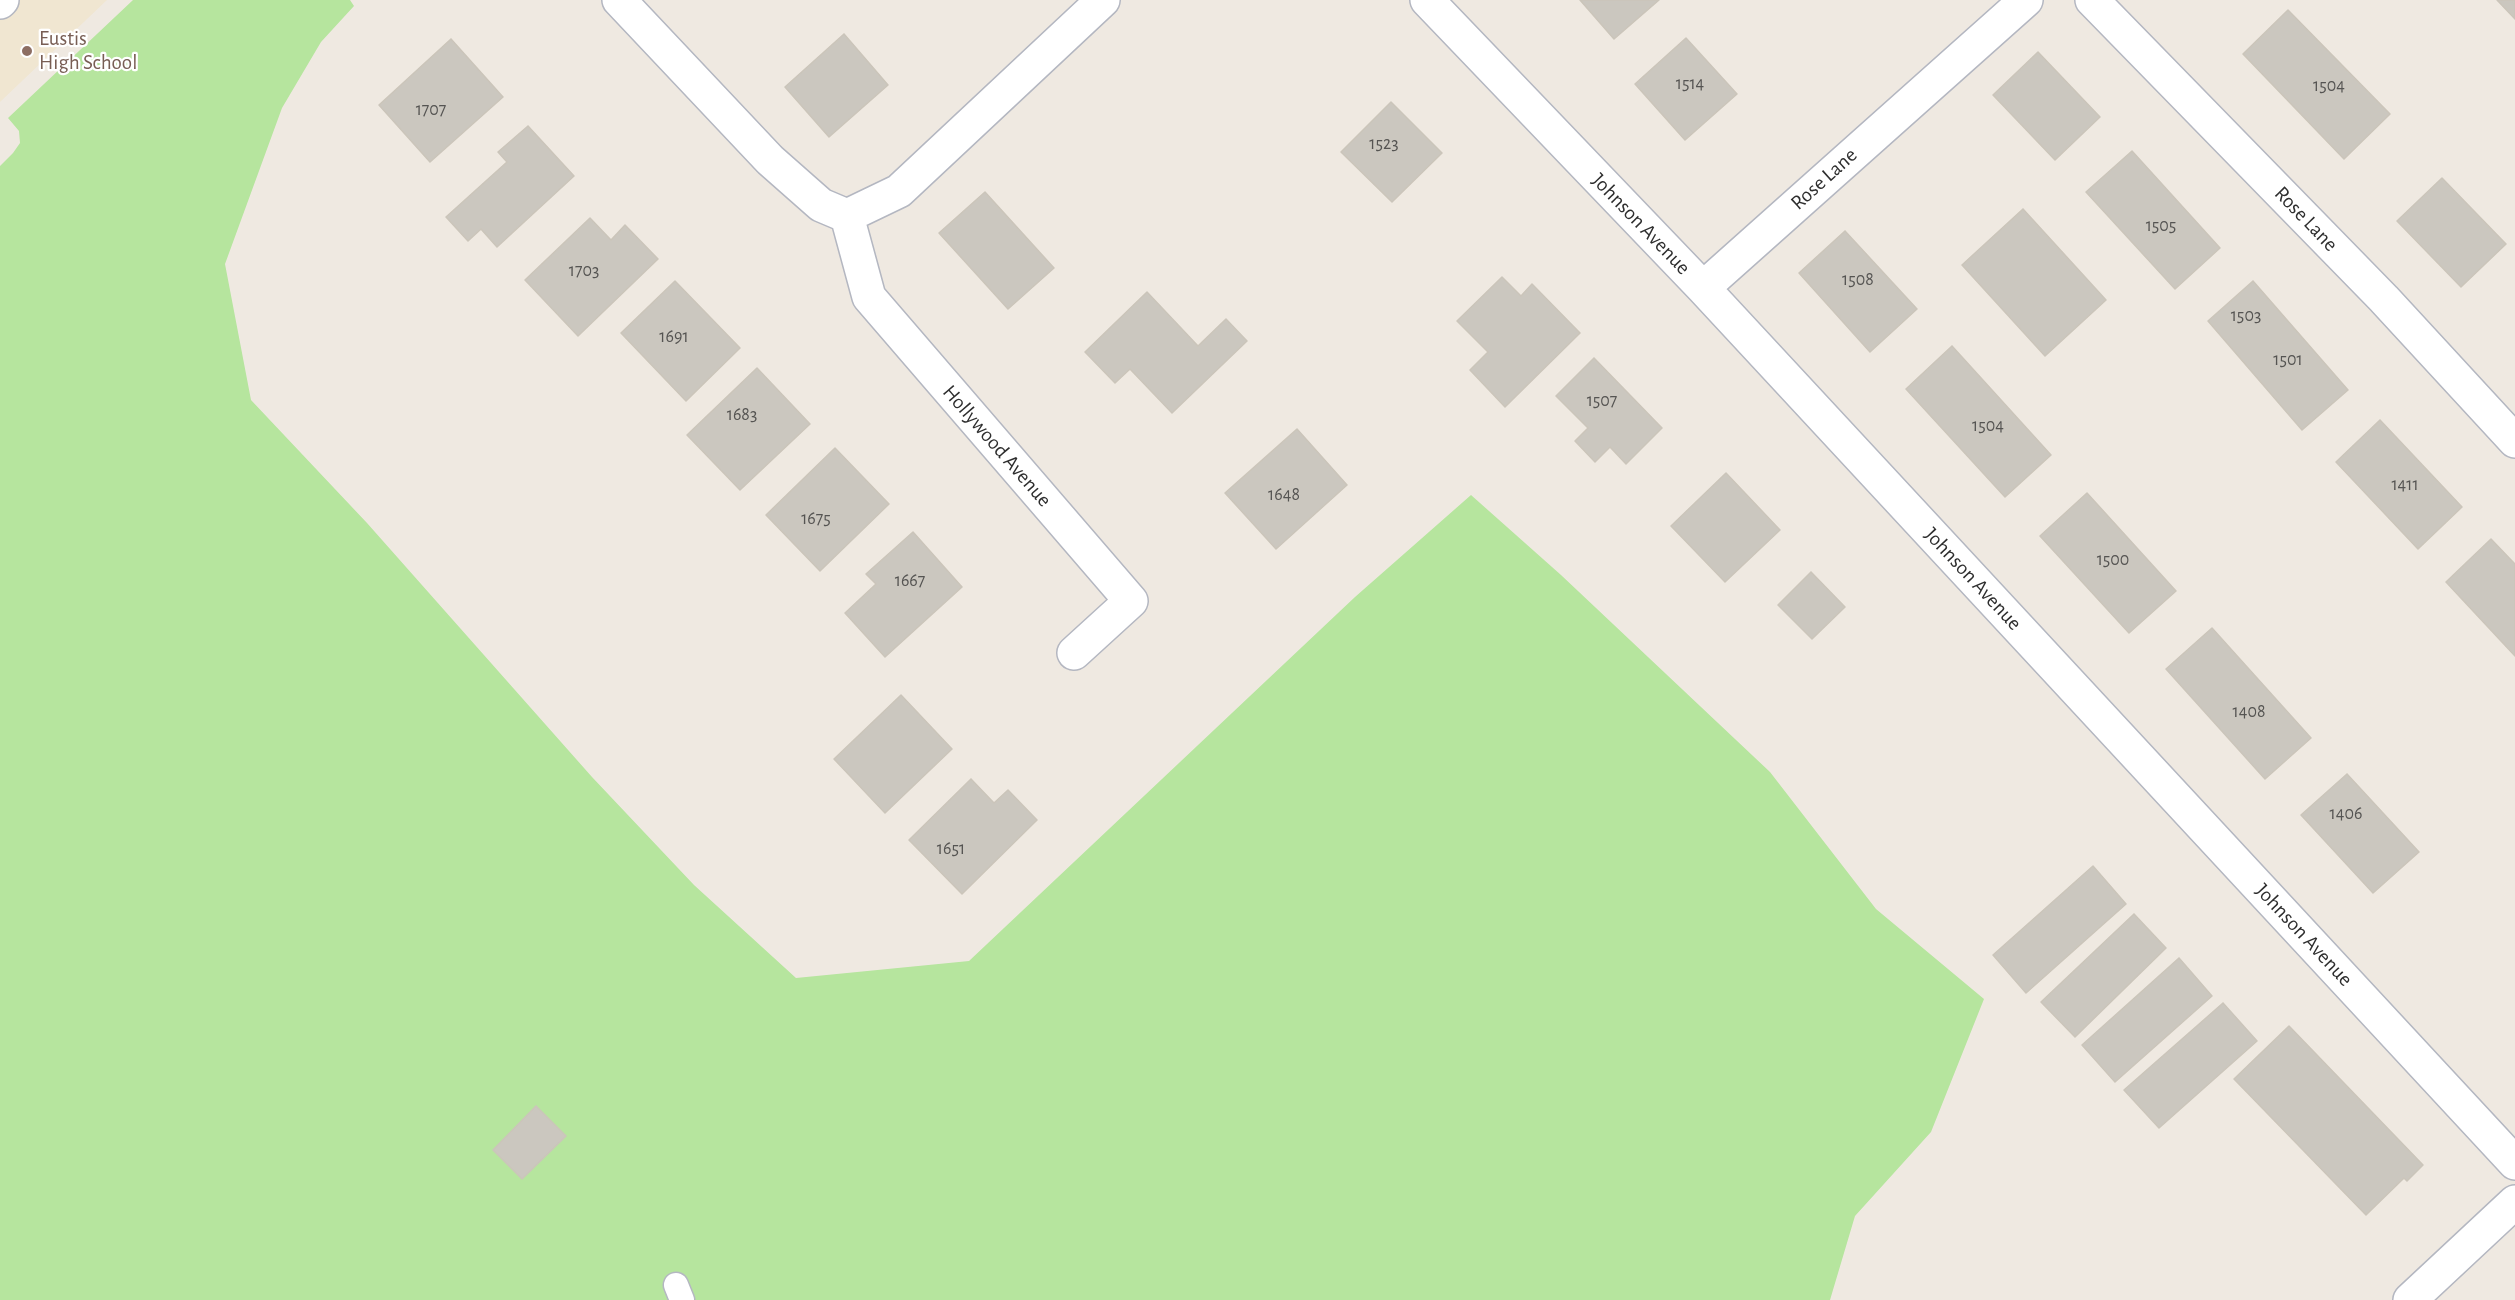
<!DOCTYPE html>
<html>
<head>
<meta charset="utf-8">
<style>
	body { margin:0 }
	canvas { display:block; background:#efe9e1 }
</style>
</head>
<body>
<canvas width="2515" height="1300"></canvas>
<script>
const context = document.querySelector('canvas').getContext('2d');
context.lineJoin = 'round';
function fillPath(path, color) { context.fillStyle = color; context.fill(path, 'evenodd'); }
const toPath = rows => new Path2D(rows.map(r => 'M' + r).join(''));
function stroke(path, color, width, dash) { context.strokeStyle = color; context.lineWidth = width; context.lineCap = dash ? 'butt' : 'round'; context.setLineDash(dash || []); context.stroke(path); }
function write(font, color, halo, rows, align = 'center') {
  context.font = font + ' "Alegreya Sans",sans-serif'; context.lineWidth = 4.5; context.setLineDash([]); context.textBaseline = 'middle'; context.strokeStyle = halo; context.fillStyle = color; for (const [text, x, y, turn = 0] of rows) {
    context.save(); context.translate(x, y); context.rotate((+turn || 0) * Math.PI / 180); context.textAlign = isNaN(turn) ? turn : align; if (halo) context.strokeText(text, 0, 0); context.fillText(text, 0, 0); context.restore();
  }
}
const education = toPath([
	[0,0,107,0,0,102]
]);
const green = toPath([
	[133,0,350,0,354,6,321,42,282,108,225,264,251,400,367,523,592,777,694,885,796,978,969,961,1355,597,1471,495,1561,575,1770,772,1876,909,1984,999,1931,1132,1855,1216,1830,1300,0,1300,0,166,13,153,20,143,19,131,8,118]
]);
const building = toPath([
	[1580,0,1659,0,1614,39,1580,0],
	[2497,0,2515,0,2515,19,2497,0],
	[2288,10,2390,114,2344,159,2243,54,2288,10],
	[844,34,888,85,829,137,785,87,844,34],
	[1686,38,1737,94,1685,140,1635,84,1686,38],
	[451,39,503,97,430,162,379,105,451,39],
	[2038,52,2100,117,2055,160,1993,95,2038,52],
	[1391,102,1442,153,1392,202,1341,152,1391,102],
	[528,126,574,176,497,247,481,229,468,241,446,217,507,162,498,152,528,126],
	[2132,151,2220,248,2175,289,2086,192,2132,151],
	[2442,178,2506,244,2461,287,2397,221,2442,178],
	[985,192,1054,268,1008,309,939,233,985,192],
	[2023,209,2106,300,2045,356,1962,265,2023,209],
	[590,218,611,240,625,225,658,259,578,336,525,280,590,218],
	[1845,231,1917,309,1870,352,1799,273,1845,231],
	[1502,277,1521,296,1532,284,1580,333,1505,407,1470,370,1488,352,1457,321,1502,277],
	[675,281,740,348,686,401,621,333,675,281],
	[2253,281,2348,390,2302,430,2208,321,2253,281],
	[1147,292,1198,346,1226,319,1247,341,1172,413,1130,369,1115,383,1085,352,1147,292],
	[1952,346,2051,455,2005,497,1906,389,1952,346],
	[1594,358,1662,428,1626,464,1610,447,1595,462,1575,441,1588,428,1556,396,1594,358],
	[757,368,810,424,740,490,687,435,757,368],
	[2380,420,2462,507,2418,549,2336,462,2380,420],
	[1297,429,1347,485,1276,549,1225,493,1297,429],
	[835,448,889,504,820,571,766,515,835,448],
	[1726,473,1780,530,1725,582,1671,526,1726,473],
	[2087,493,2176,591,2129,633,2040,536,2087,493],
	[913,532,962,587,885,657,845,613,876,584,866,574,913,532],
	[2491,539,2515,564,2515,656,2446,582,2491,539],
	[1811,572,1845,607,1812,639,1778,605,1811,572],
	[2212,628,2311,738,2265,779,2166,669,2212,628],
	[901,695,952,749,885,813,834,759,901,695],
	[2347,774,2419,852,2373,893,2301,815,2347,774],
	[971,779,994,803,1008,790,1037,820,962,894,909,840,971,779],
	[2093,866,2126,904,2026,993,1993,955,2093,866],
	[2134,914,2166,948,2075,1037,2041,1002,2134,914],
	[2179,958,2212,996,2115,1082,2082,1045,2179,958],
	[2223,1003,2257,1041,2159,1128,2124,1090,2223,1003],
	[2289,1026,2423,1165,2407,1181,2404,1178,2366,1215,2234,1079,2289,1026],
	[536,1106,566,1136,522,1179,493,1150,536,1106]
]);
const service = toPath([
	[676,1285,682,1300]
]);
const minor = toPath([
	[619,0,770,160,821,205,847,216,869,297,1131,601,1074,653],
	[1427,0,1703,288,2515,1163],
	[2092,0,2384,299,2515,441],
	[0,2,2,0],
	[847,216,899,191,1103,0],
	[1703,288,2026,0]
]);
const tertiary = toPath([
	[2410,1300,2515,1202]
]);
const markers = [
	[27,51,6,"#8d6e63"]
];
const numberNames = [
	["1514",1690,84],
	["1504",2329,86],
	["1707",431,110],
	["1523",1384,144],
	["1505",2161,226],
	["1703",584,271],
	["1508",1858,280],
	["1503",2246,316],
	["1691",674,337],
	["1501",2288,360],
	["1507",1602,401],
	["1683",742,415],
	["1504",1988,426],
	["1411",2405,485],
	["1648",1284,495],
	["1675",816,519],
	["1500",2113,560],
	["1667",910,581],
	["1408",2249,712],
	["1406",2346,814],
	["1651",951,849]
];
const educationNames = [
	["Eustis",39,39],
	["High School",39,63]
];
const streetNames = [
	["Rose Lane",1824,179,-42],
	["Rose Lane",2306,219,46],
	["Johnson Avenue",1641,224,46],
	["Hollywood Avenue",997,446,49],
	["Johnson Avenue",1973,579,47],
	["Johnson Avenue",2304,935,47]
];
fillPath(education, '#f0e6d1');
fillPath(green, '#b6e59e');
fillPath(building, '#cbc7bf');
stroke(building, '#cbc5ba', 1.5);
stroke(service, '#b4b7c1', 27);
stroke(minor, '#b4b7c1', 36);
stroke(tertiary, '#b4b7c1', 36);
stroke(service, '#fff', 24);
stroke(minor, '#fff', 33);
stroke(tertiary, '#fff', 33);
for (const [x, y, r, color] of markers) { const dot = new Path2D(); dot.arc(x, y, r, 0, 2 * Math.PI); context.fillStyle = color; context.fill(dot); stroke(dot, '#fff', 2); }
write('18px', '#555452', null, numberNames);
write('21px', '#785e54', '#fff', educationNames, 'left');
write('21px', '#2e2e2e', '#fff', streetNames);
</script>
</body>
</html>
